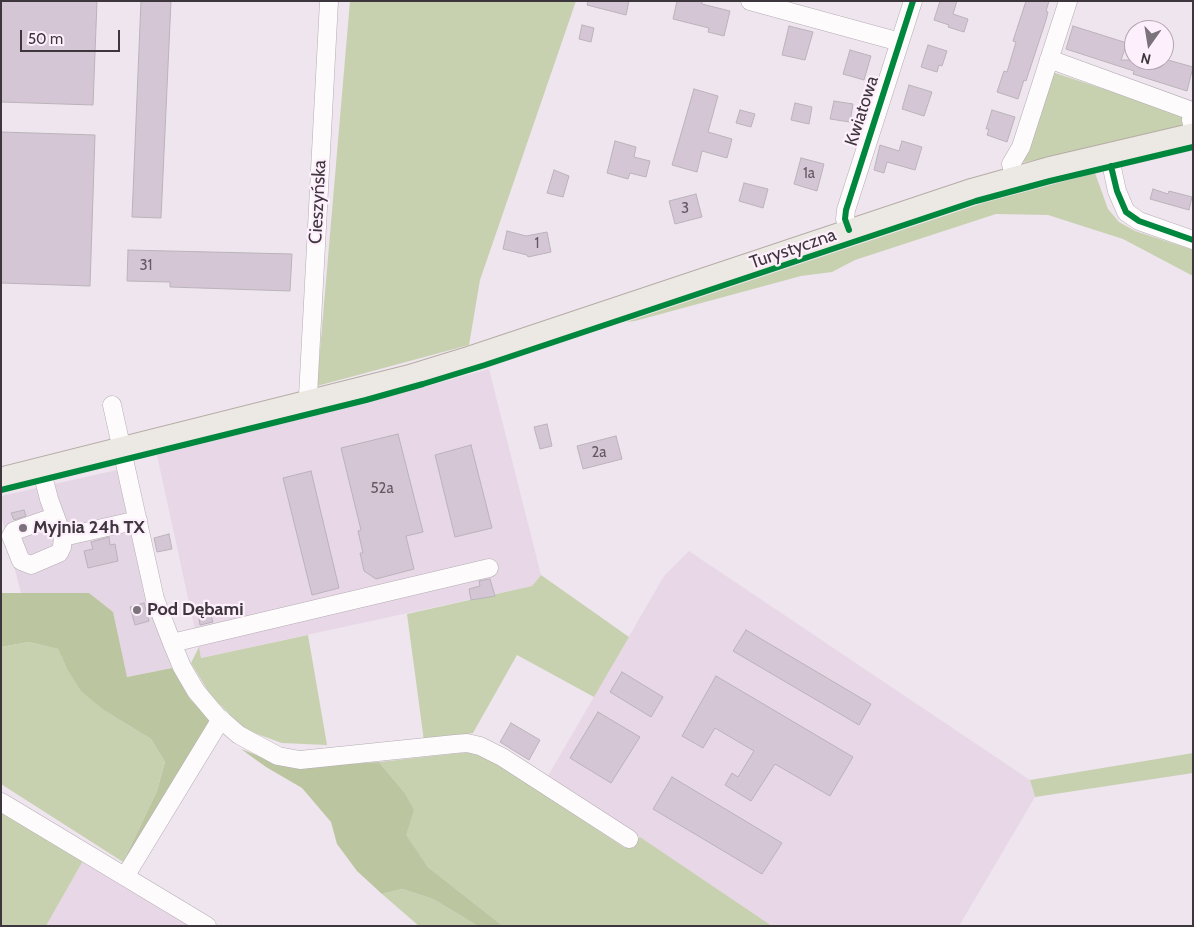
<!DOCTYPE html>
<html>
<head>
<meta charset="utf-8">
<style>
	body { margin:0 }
	#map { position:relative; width:1194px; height:927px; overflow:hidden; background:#efe5ee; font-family:Cabin,sans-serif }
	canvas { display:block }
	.frame { position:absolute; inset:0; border:2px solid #3d363d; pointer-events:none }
	.north { position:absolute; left:1124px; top:20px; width:50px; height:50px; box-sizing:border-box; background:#feeffc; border:1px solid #b1a5b0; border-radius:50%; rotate:193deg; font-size:14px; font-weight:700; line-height:20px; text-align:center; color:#3d363d }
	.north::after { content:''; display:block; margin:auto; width:18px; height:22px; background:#7b737b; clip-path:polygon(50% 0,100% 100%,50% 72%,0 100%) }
	.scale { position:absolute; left:20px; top:30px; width:100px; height:22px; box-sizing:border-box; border:2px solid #3d363d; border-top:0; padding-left:6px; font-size:15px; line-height:18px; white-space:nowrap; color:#3d363d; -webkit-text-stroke:4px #feeffc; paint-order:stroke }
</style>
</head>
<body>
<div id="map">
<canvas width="1194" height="927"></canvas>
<div class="frame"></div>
<div class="north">N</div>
<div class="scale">50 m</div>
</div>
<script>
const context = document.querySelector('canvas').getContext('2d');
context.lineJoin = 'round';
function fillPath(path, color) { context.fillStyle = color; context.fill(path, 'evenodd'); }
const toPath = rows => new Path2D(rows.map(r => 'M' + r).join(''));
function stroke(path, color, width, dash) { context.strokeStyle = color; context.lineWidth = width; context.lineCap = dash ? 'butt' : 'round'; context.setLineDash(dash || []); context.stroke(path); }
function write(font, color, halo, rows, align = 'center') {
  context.font = font + ' Cabin,sans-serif'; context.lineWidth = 4.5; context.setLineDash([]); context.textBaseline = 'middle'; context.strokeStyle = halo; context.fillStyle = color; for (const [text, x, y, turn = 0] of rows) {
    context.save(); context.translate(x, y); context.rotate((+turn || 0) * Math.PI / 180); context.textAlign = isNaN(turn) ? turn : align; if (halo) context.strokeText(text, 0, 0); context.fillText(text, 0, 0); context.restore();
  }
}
const commercial = toPath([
	[117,470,144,592,172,668,127,677,89,593,21,593,1,515,1,496]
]);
const built = toPath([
	[489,369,541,575,532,586,201,658,157,455,370,402],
	[689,551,1030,780,1035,797,959,926,772,926,548,776,664,576],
	[84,859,196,926,46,926]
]);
const green = toPath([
	[350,1,576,1,480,280,469,345,317,386],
	[1052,72,1183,115,1186,130,1020,163],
	[1095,173,1108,209,1119,222,1135,231,1193,250,1193,276,1123,239,1048,215,996,214,855,260,832,272,801,276,635,321,626,322,983,203],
	[541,575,629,637,594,697,517,655,473,733,424,741,407,614,532,586],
	[308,635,327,745,282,743,246,730,211,696,191,663,199,647,201,658],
	[29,642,58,649,66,667,105,711,151,739,165,762,157,791,123,862,1,784,1,647],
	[469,752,488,758,625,848,640,837,772,926,503,926,428,867,405,835,404,792,379,762],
	[1193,753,1193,773,1035,797,1030,780],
	[1,809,84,859,46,926,1,926],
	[402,889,433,899,478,926,419,926,382,894]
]);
const forest = toPath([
	[1,593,89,593,113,612,127,677,172,668,190,699,213,722,132,855,123,862,157,791,165,762,151,739,105,711,81,691,66,667,58,649,29,642,1,647],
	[241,749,279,764,304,767,379,762,404,792,414,810,406,835,428,867,503,926,478,926,433,899,402,889,382,894,357,871,337,844,331,822,302,788,266,767]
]);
const building = toPath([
	[1,1,97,1,93,105,1,102,1,1],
	[141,1,171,1,161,218,132,217,141,1],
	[588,1,629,1,626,15,587,5,588,1],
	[677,1,702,1,702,4,730,11,724,36,708,32,709,28,673,19,677,1],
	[940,1,957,1,953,14,968,19,964,32,948,27,949,25,934,20,940,1],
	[1026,1,1049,1,1046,11,1048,12,1046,20,1026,81,1024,80,1018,99,997,92,1004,71,1007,72,1016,42,1013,41,1026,1],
	[582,25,594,28,591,42,579,39,582,25],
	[789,26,813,32,805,60,782,55,789,26],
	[1073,26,1127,43,1121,60,1168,60,1193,67,1187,91,1133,74,1134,71,1066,49,1073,26],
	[928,45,947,51,942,66,939,65,937,72,921,67,928,45],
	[850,50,871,56,864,80,843,74,850,50],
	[909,85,932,92,924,116,902,109,909,85],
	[694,89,718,96,708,132,732,139,727,158,702,151,697,172,672,165,694,89],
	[834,101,853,104,850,122,830,119,834,101],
	[795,103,812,107,809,124,791,120,795,103],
	[740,110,755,114,751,127,736,123,740,110],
	[992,110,1015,117,1007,142,987,135,989,129,986,129,992,110],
	[1,132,95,135,90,286,1,283,1,132],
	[615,141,636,147,634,157,650,161,646,177,630,173,628,179,607,173,615,141],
	[902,141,922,147,915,170,887,162,884,173,874,170,880,145,899,151,902,141],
	[801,158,824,164,817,191,794,184,801,158],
	[554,170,569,176,563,197,547,193,554,170],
	[744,183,768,189,763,208,739,201,744,183],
	[1153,189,1168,194,1169,191,1192,197,1189,210,1150,199,1153,189],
	[696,194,702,217,675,224,669,201,696,194],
	[507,231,526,236,547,232,551,252,528,257,527,255,503,249,507,231],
	[128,250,292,254,290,291,170,287,170,282,127,281,128,250],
	[547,424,552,446,540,449,534,427,547,424],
	[398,434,423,532,406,536,414,569,376,579,364,571,360,553,363,553,358,531,361,530,341,448,398,434],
	[616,436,622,459,583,469,577,446,616,436],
	[471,445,492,528,455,537,435,455,471,445],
	[311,471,339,588,312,595,283,478,311,471],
	[24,510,26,516,14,520,11,513,24,510],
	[169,534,172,549,157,552,154,538,169,534],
	[109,537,110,545,115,544,118,561,88,568,84,551,93,549,91,542,109,537],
	[490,579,495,596,471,600,469,589,480,586,479,581,490,579],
	[144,603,149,621,135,625,130,607,144,603],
	[211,616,213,622,200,625,199,619,211,616],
	[746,630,871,704,859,725,733,651,746,630],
	[622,672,663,697,651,717,610,692,622,672],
	[716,676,853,757,830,796,775,764,751,801,725,785,732,773,738,777,754,751,715,728,703,748,682,736,716,676],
	[598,712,640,737,611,783,570,758,598,712],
	[511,723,540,740,529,760,500,742,511,723],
	[672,777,782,843,762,874,653,809,672,777]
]);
const minor = toPath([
	[750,1,900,42],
	[1049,59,1192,111,1191,120,1193,129],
	[1109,154,1117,191,1126,212,1139,221,1193,240],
	[1014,177,1011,164,1021,147,1068,1],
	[849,230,845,219,846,210,913,1],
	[309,402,308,396,329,1],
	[112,405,155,599,172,643,182,667,196,691,217,716,239,735,278,756,300,760,455,744,467,743,480,746,502,757,629,839],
	[41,468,49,499,63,537,138,520],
	[54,517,14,531,11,536,21,561,31,565,59,553,62,547,63,537],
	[172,643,489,568],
	[1,802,207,926],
	[126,875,221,719]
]);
const major = toPath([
	[1,478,408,376,470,357,973,189,1048,168,1193,134]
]);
const cycleway = toPath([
	[1111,166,1117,191,1126,212,1139,221,1193,240],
	[849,230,845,219,846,210,913,1],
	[1,490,366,400,423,384,485,365,976,201,1050,181,1193,147]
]);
const markers = [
	[23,528,5,"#7b737b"],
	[137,610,5,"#7b737b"]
];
const numberNames = [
	["1a",809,174],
	["3",685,209],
	["1",537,244],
	["31",146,266],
	["2a",599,453],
	["52a",382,489]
];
const streetNames = [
	["Kwiatowa",862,111,-72],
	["Cieszyńska",318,202,-87],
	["Turystyczna",793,249,-19]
];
const poiNames = [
	["Myjnia 24h TX",33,528],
	["Pod Dębami",147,610]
];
fillPath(commercial, '#e4d6e4');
fillPath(built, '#e8d8e7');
fillPath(green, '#c7d1b0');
fillPath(forest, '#bbc6a1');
fillPath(building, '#d5c6d5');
stroke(building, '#bab3ba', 1);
stroke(minor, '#b4acb3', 19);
stroke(major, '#b5aca5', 23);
stroke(minor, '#fdfbfc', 18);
stroke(major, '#ece8e3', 21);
stroke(cycleway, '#00873e', 6);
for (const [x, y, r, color] of markers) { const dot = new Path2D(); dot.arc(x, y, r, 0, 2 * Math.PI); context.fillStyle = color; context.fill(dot); stroke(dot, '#feeffc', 2); }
write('15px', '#635a63', null, numberNames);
write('18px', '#3d363d', '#feeffc', streetNames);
write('bold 18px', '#3d363d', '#feeffc', poiNames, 'left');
</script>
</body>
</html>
